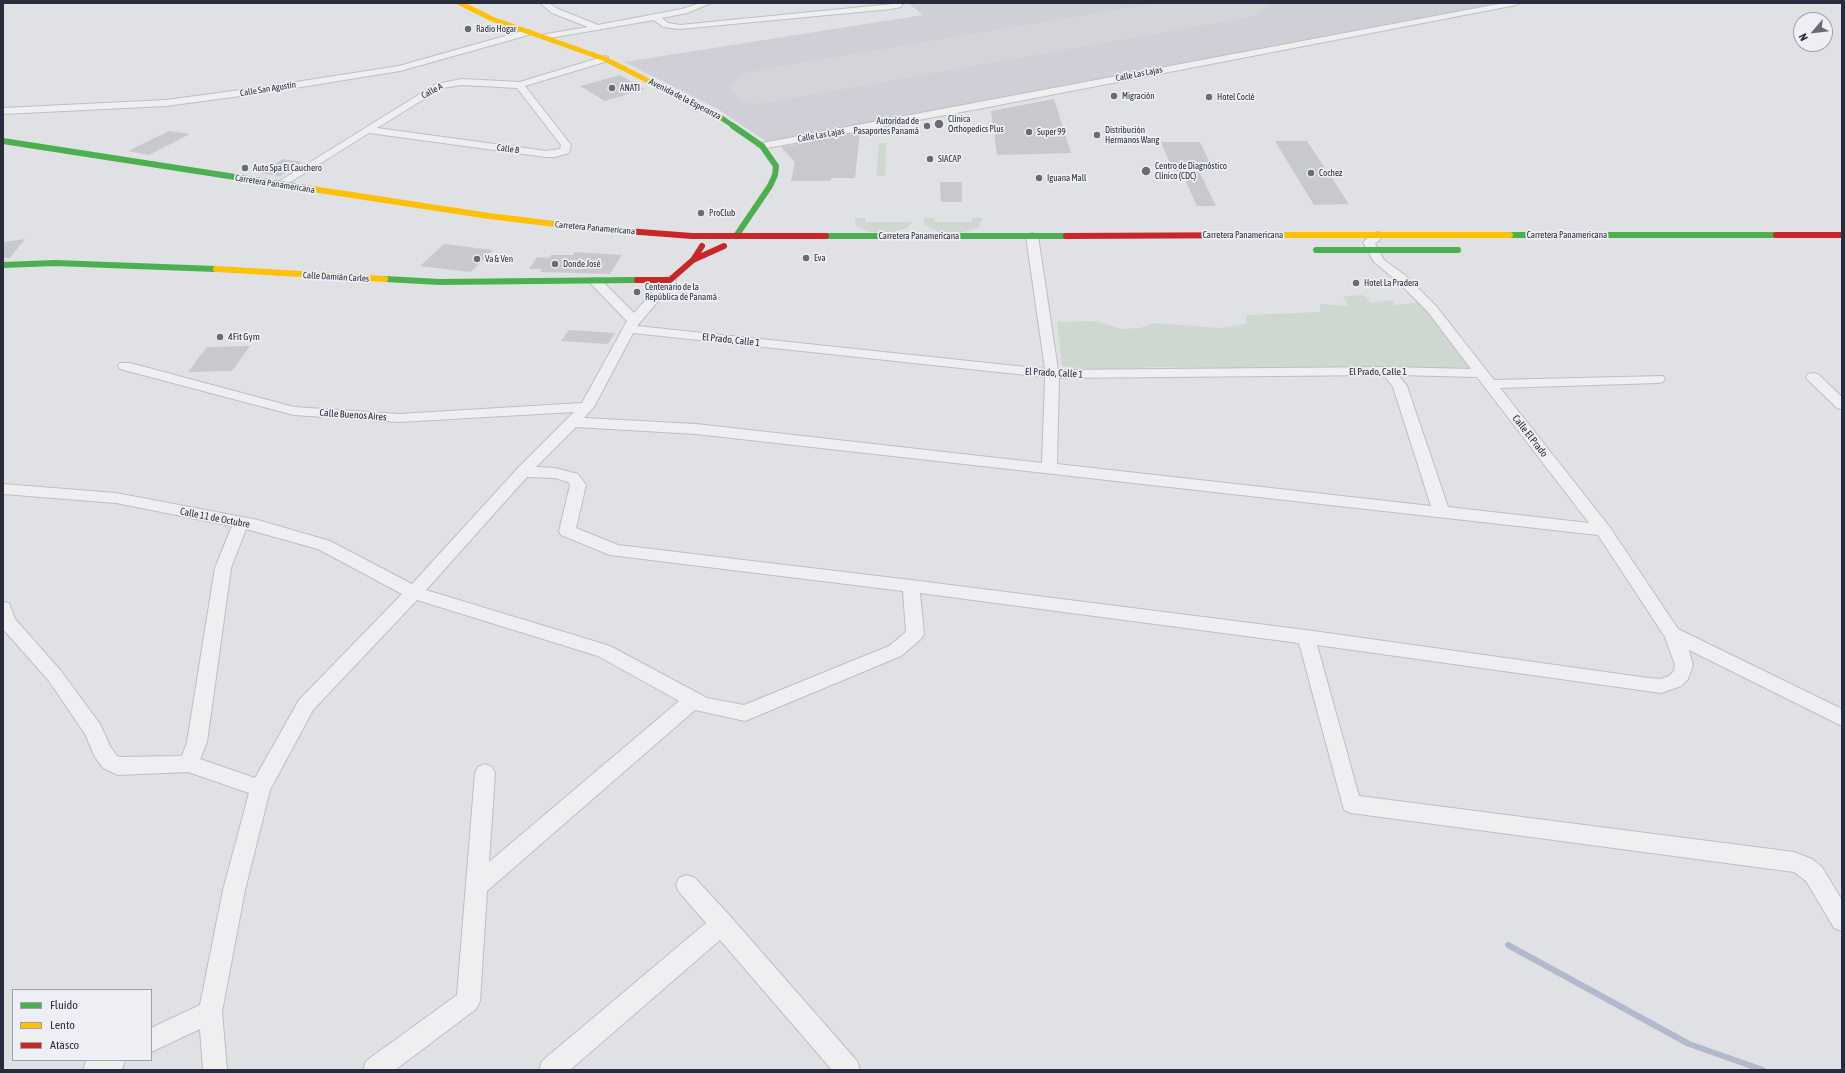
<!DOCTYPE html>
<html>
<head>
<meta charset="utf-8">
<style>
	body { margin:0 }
	#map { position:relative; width:1845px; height:1073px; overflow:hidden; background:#e0e1e4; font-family:"Asap Condensed",sans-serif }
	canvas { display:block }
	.frame { position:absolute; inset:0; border:4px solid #292c3b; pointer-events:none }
	.legend { position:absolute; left:12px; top:989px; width:140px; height:72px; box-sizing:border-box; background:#eeeff4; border:1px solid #9fa1aa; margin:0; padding:5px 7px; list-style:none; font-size:12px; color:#292c3b }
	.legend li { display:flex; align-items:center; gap:8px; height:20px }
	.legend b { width:20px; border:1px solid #9fa1aa }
	.north { position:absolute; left:1793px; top:12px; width:40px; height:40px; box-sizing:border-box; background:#eeeff4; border:1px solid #9fa1aa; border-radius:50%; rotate:242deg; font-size:11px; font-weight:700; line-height:16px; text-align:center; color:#292c3b }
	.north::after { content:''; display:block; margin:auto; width:14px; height:18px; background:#696b76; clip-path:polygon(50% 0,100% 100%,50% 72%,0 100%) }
</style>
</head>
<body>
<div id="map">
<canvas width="1845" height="1073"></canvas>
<div class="frame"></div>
<ul class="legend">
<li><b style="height:5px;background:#4caf50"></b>Fluido</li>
<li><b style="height:5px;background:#ffc107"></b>Lento</li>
<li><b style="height:5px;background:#c62828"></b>Atasco</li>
</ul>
<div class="north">N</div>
</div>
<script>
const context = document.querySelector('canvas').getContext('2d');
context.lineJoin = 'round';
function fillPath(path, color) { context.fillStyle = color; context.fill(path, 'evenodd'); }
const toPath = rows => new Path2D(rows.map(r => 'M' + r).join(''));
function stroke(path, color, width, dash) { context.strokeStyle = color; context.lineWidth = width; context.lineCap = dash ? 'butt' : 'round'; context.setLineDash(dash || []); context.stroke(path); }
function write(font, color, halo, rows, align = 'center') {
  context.font = font + ' "Asap Condensed",sans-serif'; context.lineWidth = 3.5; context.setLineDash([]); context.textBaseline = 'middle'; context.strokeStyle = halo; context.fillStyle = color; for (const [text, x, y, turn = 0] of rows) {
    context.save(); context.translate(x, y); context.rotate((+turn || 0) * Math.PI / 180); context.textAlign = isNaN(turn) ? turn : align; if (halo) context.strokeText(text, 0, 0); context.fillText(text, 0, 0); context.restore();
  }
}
const built = toPath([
	[908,3,1499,3,767,142,718,109,624,62,923,15]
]);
const green = toPath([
	[879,143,886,143,885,176,876,176],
	[855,218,865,218,865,222,912,222,908,228,892,232,868,232,855,225],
	[924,218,934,218,935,222,972,222,972,218,983,218,978,228,963,232,939,232,924,225],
	[1363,295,1371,303,1393,300,1395,305,1424,302,1477,368,1232,369,1155,367,1098,370,1062,366,1057,322,1097,321,1121,329,1140,328,1154,323,1219,328,1246,324,1246,315,1320,312,1320,304,1348,306,1343,296]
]);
const stream = toPath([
	[1508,945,1689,1044,1763,1070]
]);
const runway = toPath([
	[1156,3,1269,3,1261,13,1244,18,759,104,739,99,730,87,739,75,759,70,1156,3]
]);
const building = toPath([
	[620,75,645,89,605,101,580,86],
	[1054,99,1071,153,997,155,991,111],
	[169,131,190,134,149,155,128,151],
	[860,132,855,178,831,178,831,181,791,181,795,162,781,147],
	[1275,141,1307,141,1349,204,1314,205],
	[1161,142,1200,142,1214,171,1199,171,1216,206,1197,206,1181,171,1173,171],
	[283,159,302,162,280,176,260,173],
	[940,182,962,182,962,202,941,202],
	[25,239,10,258,3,258,3,242],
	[444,244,493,250,471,272,420,266],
	[575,252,622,255,610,274,540,272,542,269,529,269,537,257,549,258,551,255,573,255],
	[569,330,615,333,608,344,561,341],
	[250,346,232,371,188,372,207,347]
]);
const street = toPath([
	[540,3,549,3,558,9,598,25,682,9,700,3,711,3,687,13,662,18,668,23,680,25,903,3,901,7,891,9,680,29,663,27,654,20,544,39,540,37,541,35,588,27,552,13,540,3],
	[1504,3,1520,3,1516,5,983,108,762,149,757,146,762,143,1504,3],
	[526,30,529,30,533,32,532,34,400,71,270,92,166,106,3,114,3,108,166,100,270,86,399,66,526,30],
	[605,56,608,57,608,61,525,86,571,145,569,153,555,157,546,157,369,133,284,186,280,187,275,184,436,84,462,79,520,82,605,56],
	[462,85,517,88,561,145,560,149,546,151,377,128,442,88,462,85],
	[1378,232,1384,235,1375,244,1384,260,1405,275,1436,306,1494,380,1663,376,1665,379,1663,382,1658,383,1500,388,1609,526,1678,629,1842,709,1842,726,1689,650,1693,665,1688,679,1681,686,1661,693,1317,645,1359,796,1794,852,1812,859,1822,867,1842,900,1842,931,1834,928,1806,881,1794,872,1351,813,1344,810,1299,643,920,593,924,634,921,639,901,656,745,721,695,710,487,891,480,1001,476,1009,395,1070,363,1070,366,1061,457,995,475,773,478,767,485,764,492,767,495,773,489,862,679,701,598,656,417,600,313,710,270,790,245,890,222,1012,227,1070,203,1070,200,1029,151,1052,151,1028,200,1005,223,890,249,793,188,772,118,775,103,768,95,757,85,734,49,681,3,629,3,602,9,603,15,619,61,671,100,724,110,746,117,756,120,757,182,756,187,742,215,568,232,526,116,503,3,494,3,484,116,493,258,520,330,541,412,584,518,468,574,412,399,422,294,415,120,369,118,366,120,363,130,363,294,407,399,414,582,403,627,321,591,284,589,281,591,278,599,278,634,313,666,277,670,276,676,280,637,326,1045,369,1026,236,1032,233,1038,236,1058,370,1388,367,1471,369,1428,312,1397,281,1374,262,1363,242,1374,233,1378,232],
	[633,333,1045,377,1042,463,696,424,584,418,594,407,633,333],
	[1384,375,1393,387,1431,506,1057,464,1059,378,1384,375],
	[1398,375,1477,377,1589,523,1448,507,1407,386,1398,375],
	[576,427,696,434,1598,535,1665,637,1675,665,1674,671,1669,676,1661,679,1648,678,1306,630,911,580,618,545,576,528,586,485,578,474,555,468,536,467,576,427],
	[527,477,555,478,568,482,570,485,559,531,561,535,610,555,903,591,906,632,889,646,744,705,707,698,610,646,426,590,527,477],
	[246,529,318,549,402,594,299,700,255,778,200,759,207,742,231,568,246,529],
	[1813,373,1818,374,1842,397,1842,409,1837,408,1808,380,1806,377,1808,374,1813,373],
	[687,875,695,878,730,916,857,1061,860,1070,832,1070,720,940,570,1070,539,1070,542,1061,706,923,679,892,676,885,679,878,687,875],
	[89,1060,125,1060,122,1069,119,1070,83,1070,86,1061,89,1060]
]);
const fastFar1 = toPath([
	[720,117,735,127]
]);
const fast = toPath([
	[733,126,762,146,776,166,775,175,770,186,736,236],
	[3,141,306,188],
	[1510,235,1776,235],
	[826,236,1066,236],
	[1316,250,1458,250],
	[3,265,55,263,216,269],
	[385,279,440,282,637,280]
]);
const slowFar1 = toPath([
	[460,3,492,19,605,59,720,117]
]);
const slow = toPath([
	[306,188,489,216,588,228],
	[1275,235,1510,235],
	[216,269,385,279]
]);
const jam = toPath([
	[588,228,692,236,826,236],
	[1776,235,1842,235],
	[1066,236,1275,235],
	[693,260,724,246],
	[637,280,670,280,693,260,702,246]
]);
const markers = [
	[468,29,4,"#696b76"],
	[612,88,4,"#696b76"],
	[1114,96,4,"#696b76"],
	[1209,97,4,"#696b76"],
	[939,124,5,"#696b76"],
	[927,126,4,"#696b76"],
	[1029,132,4,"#696b76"],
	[1097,135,4,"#696b76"],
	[930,159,4,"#696b76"],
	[245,168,4,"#696b76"],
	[1146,171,5,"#696b76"],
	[1311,173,4,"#696b76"],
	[1039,178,4,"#696b76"],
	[701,213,4,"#696b76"],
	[806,258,4,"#696b76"],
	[477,259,4,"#696b76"],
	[555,264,4,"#696b76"],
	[1356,283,4,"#696b76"],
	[637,292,4,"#696b76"],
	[220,337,4,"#696b76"]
];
const farPoinames = [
	["Radio Hogar",476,29],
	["ANATI",620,88],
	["Migración",1122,96],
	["Hotel Coclé",1217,97],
	["Clínica",948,119],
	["Orthopedics Plus",948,129],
	["Autoridad de",919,121,"right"],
	["Pasaportes Panamá",919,131,"right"],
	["Distribución",1105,130],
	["Hermanos Wang",1105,140],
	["Super 99",1037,132],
	["SIACAP",938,159],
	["Centro de Diagnóstico",1155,166],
	["Clínico (CDC)",1155,176],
	["Auto Spa El Cauchero",253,168],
	["Cochez",1319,173],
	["Iguana Mall",1047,178],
	["ProClub",709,213],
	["Eva",814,258],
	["Va & Ven",485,259],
	["Donde José",563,264],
	["Hotel La Pradera",1364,283],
	["Centenario de la",645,287],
	["República de Panamá",645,297]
];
const farStreetnames = [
	["Calle Las Lajas",1139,74,-11],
	["Calle San Agustín",268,89,-9],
	["Calle A",432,91,-28],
	["Avenida de la Esperanza",685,99,27],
	["Calle Las Lajas",821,135,-10],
	["Calle B",508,149,8],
	["Carretera Panamericana",275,184,9],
	["Carretera Panamericana",595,228,5],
	["Carretera Panamericana",1243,235],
	["Carretera Panamericana",1567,235],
	["Carretera Panamericana",919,236],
	["Calle Damián Carles",336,277,3]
];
const poiNames = [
	["4Fit Gym",228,337]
];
const streetNames = [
	["El Prado, Calle 1",731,340,6],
	["El Prado, Calle 1",1378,372],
	["El Prado, Calle 1",1054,373,3],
	["Calle Buenos Aires",353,415,4],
	["Calle El Prado",1530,436,52],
	["Calle 11 de Octubre",215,518,11]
];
fillPath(built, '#cfd0d7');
fillPath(green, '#cfd7d1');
stroke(stream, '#b1b9cc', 6);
fillPath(runway, '#d4d5d8');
fillPath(building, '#c8c9cc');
stroke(street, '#bebfc2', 2);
fillPath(street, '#efeff2');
stroke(fastFar1, '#4caf50', 5);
stroke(fast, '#4caf50', 6);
stroke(slowFar1, '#ffc107', 5);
stroke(slow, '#ffc107', 6);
stroke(jam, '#c62828', 6);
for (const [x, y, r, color] of markers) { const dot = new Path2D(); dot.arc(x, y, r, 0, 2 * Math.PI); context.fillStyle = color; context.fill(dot); stroke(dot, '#eeeff4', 1.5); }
write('9px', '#292c3b', '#eeeff4', farPoinames, 'left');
write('9px', '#292c3b', '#eeeff4', farStreetnames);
write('10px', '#292c3b', '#eeeff4', poiNames, 'left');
write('10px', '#292c3b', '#eeeff4', streetNames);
</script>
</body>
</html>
